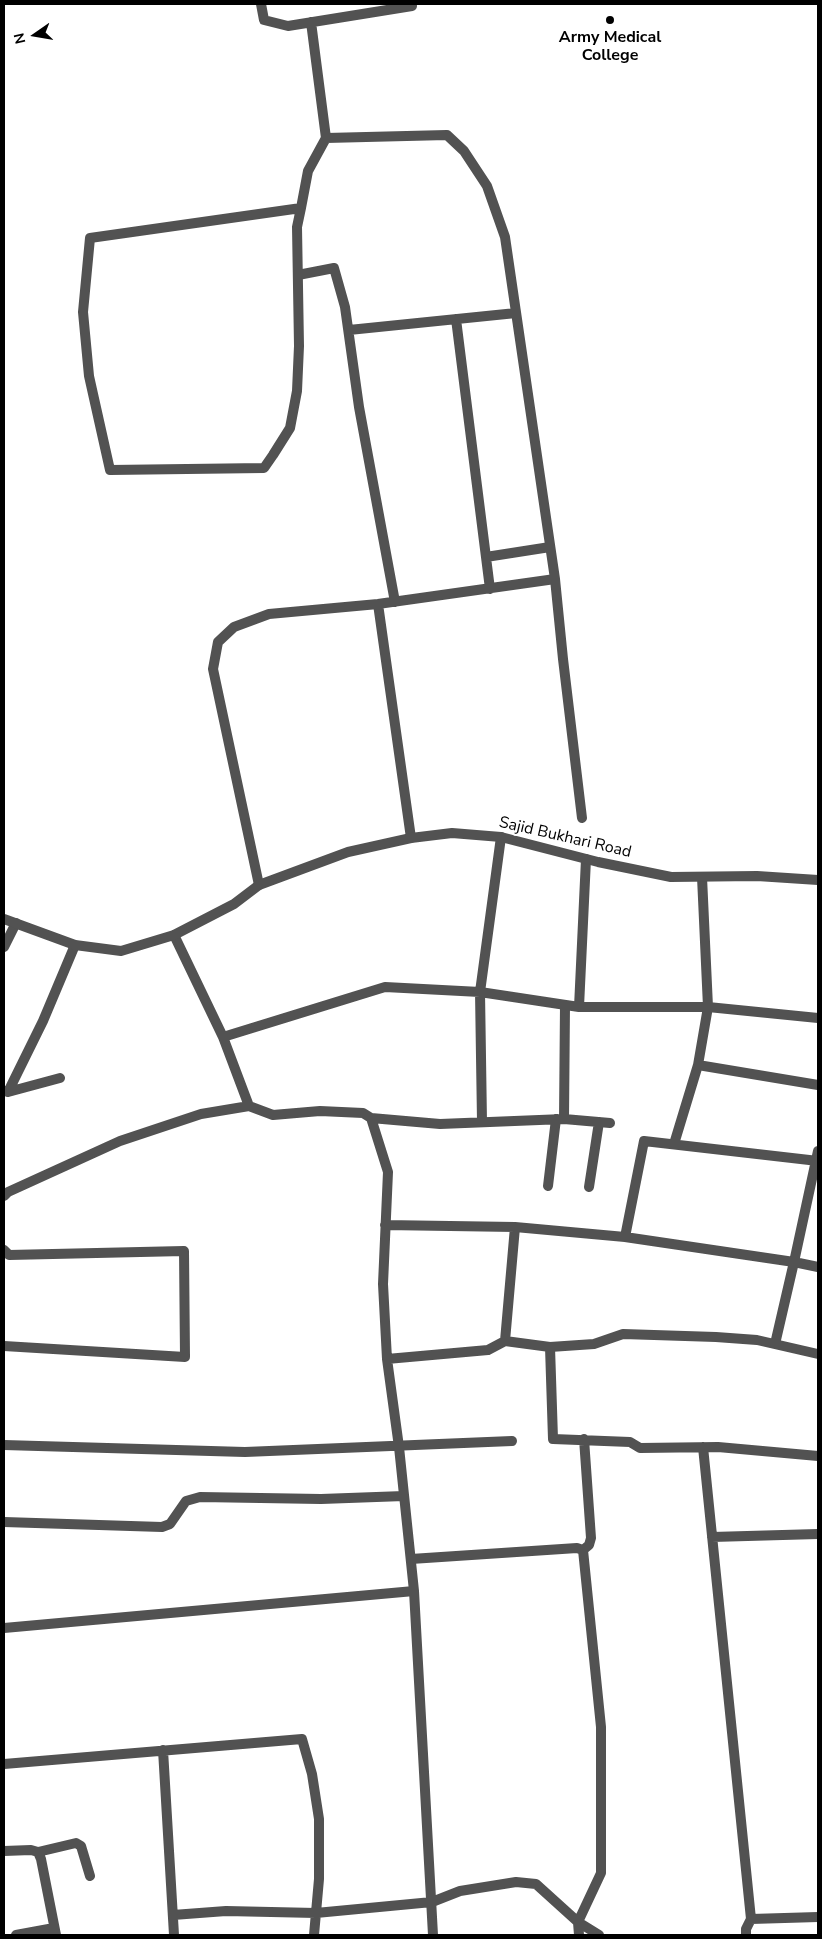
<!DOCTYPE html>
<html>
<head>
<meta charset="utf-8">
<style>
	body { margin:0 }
	#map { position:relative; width:822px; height:1939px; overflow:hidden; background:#fff; font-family:"Nunito Sans",sans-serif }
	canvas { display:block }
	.frame { position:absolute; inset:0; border:5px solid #000; pointer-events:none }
	.north { position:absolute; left:10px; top:10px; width:50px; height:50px; -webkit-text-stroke:4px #fff; paint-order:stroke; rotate:257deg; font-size:14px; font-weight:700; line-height:20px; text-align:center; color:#000 }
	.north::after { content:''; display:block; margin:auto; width:18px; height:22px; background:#000; clip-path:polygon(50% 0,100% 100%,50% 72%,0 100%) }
</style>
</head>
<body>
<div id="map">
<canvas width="822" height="1939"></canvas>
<div class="frame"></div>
<div class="north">N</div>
</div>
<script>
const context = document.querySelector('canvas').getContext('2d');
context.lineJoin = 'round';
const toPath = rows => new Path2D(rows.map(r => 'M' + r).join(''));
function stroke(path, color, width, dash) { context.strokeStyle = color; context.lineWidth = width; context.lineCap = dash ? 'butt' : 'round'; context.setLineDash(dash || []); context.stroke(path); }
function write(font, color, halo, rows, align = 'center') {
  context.font = font + ' "Nunito Sans",sans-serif'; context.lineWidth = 4; context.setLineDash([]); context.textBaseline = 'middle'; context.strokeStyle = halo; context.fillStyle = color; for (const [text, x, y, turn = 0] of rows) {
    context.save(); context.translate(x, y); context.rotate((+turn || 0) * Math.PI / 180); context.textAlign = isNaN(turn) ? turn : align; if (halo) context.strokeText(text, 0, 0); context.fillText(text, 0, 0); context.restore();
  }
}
const minor = toPath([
	[261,4,264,20,288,26,412,6,411,4],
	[311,22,326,138,447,135,464,151,487,186,505,237,555,579,563,659,582,818],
	[301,208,90,238,83,312,89,376,110,470,264,468,273,455,290,428,297,391,299,346,297,227,301,208,308,171,326,138],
	[298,275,334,268,345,307,359,407,395,602],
	[456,319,490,589],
	[349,330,516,313],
	[486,557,550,547],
	[378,604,411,838],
	[586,859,579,1007,708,1007,818,1018],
	[259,885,213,669,218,642,234,627,269,614,378,604,555,579],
	[174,935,223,1037,249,1106,273,1115,320,1111,363,1113,371,1118,388,1172,383,1284,387,1359,399,1447,414,1591,433,1935],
	[4,947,16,923],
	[223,1037,385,987,480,992,579,1007],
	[698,1065,818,1085],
	[5,1091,8,1092,60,1078],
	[8,1092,43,1021,75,945],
	[371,1118,440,1124,564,1119,610,1123],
	[564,1119,565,1005],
	[482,1122,480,992,501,837],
	[674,1144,698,1065,708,1007,702,877],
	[818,1151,794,1262,818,1267],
	[548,1186,556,1119],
	[589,1187,599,1122],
	[4,1196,8,1192,120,1141,201,1114,249,1106],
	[385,1225,515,1227,625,1237,794,1262,775,1344],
	[625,1237,644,1141,818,1161],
	[4,1250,9,1255,184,1251,185,1357,4,1346],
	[505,1341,515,1227],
	[550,1347,553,1439,630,1442,640,1448,718,1447,818,1456],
	[387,1359,488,1350,505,1341,550,1347,594,1344,623,1334,716,1337,757,1340,818,1354],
	[4,1445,245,1452,512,1441],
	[703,1447,751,1919,818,1917],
	[4,1522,162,1527,170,1524,186,1501,200,1497,321,1499,404,1496],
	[712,1537,818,1534],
	[583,1550,589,1545,591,1538,584,1439],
	[411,1559,577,1548,583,1550,601,1727,601,1873,578,1922,579,1935],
	[4,1628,414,1591],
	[163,1750,174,1935],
	[4,1764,302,1739,312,1774,319,1819,319,1879,314,1935],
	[4,1851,31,1850,38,1852,76,1843,81,1846,90,1876],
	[38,1852,41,1859,56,1935],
	[173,1915,226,1911,316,1913,432,1902,460,1891,516,1882,536,1884,578,1922,599,1935],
	[16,1935,54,1928],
	[746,1935,746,1929,751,1919]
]);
const tertiary = toPath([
	[4,919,75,945,121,951,174,935,234,904,259,885,348,852,411,838,452,833,501,837,598,862,671,877,757,876,818,880]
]);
const markers = [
	[610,20,5,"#000"]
];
const poiNames = [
	["Army Medical",610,38],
	["College",610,56]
];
const streetNames = [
	["Sajid Bukhari Road",565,838,13]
];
stroke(minor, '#525252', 10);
stroke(tertiary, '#525252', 10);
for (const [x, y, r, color] of markers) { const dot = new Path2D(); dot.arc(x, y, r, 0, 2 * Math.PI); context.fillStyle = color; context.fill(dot); stroke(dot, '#fff', 2); }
write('bold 16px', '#000', '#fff', poiNames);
write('16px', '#000', '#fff', streetNames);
</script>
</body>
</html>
